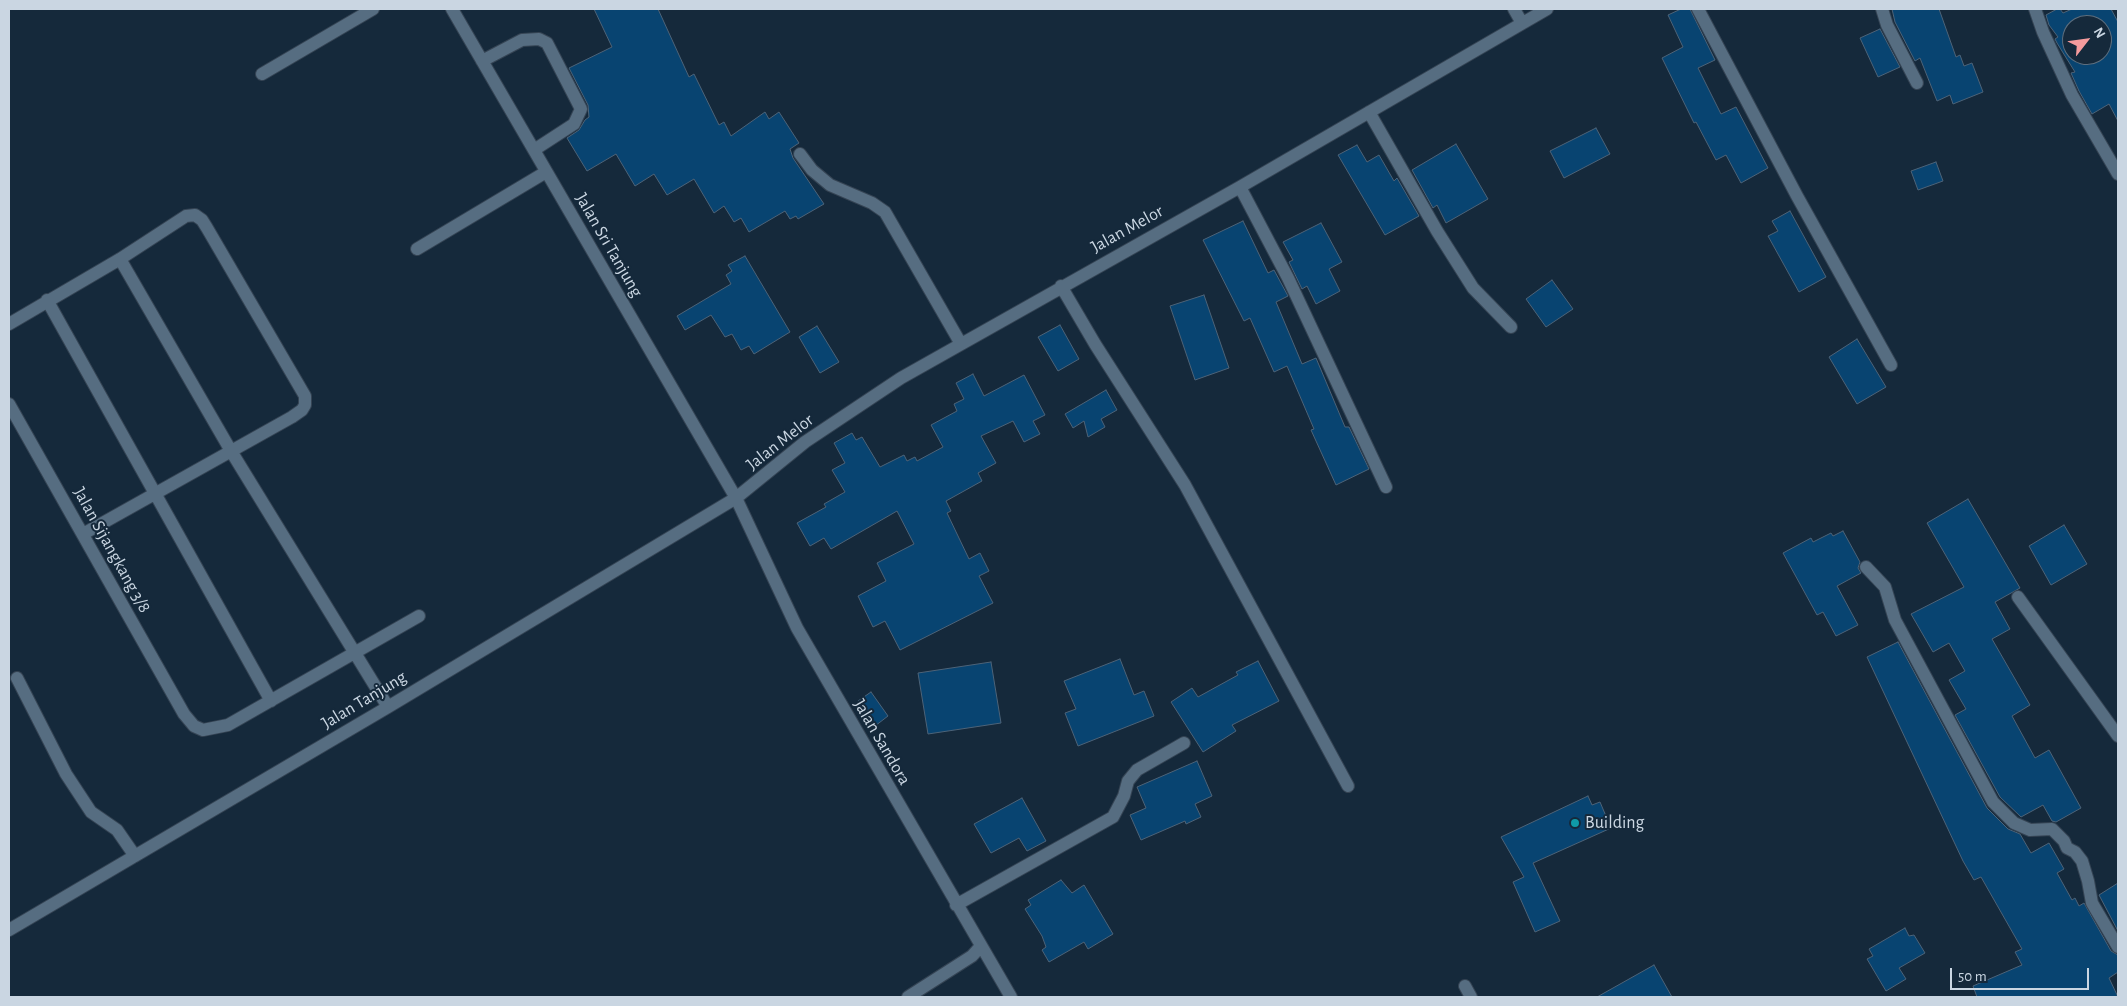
<!DOCTYPE html>
<html>
<head>
<meta charset="utf-8">
<style>
	body { margin:0 }
	#map { position:relative; width:2127px; height:1006px; overflow:hidden; background:#15293b; font-family:"Alegreya Sans",sans-serif }
	canvas { display:block }
	.frame { position:absolute; inset:0; border:10px solid #cad6e2; pointer-events:none }
	.north { position:absolute; left:2062px; top:15px; width:50px; height:50px; box-sizing:border-box; background:#15293b; border:1px solid #5d6e7e; border-radius:50%; rotate:60deg; font-size:14px; font-weight:700; line-height:20px; text-align:center; color:#cad6e2 }
	.north::after { content:''; display:block; margin:auto; width:18px; height:22px; background:#f59b9d; clip-path:polygon(50% 0,100% 100%,50% 72%,0 100%) }
	.scale { position:absolute; left:1950px; top:968px; width:139px; height:22px; box-sizing:border-box; border:2px solid #cad6e2; border-top:0; padding-left:6px; font-size:15px; line-height:18px; white-space:nowrap; color:#cad6e2; -webkit-text-stroke:4px #15293b; paint-order:stroke }
</style>
</head>
<body>
<div id="map">
<canvas width="2127" height="1006"></canvas>
<div class="frame"></div>
<div class="north">N</div>
<div class="scale">50 m</div>
</div>
<script>
const context = document.querySelector('canvas').getContext('2d');
context.lineJoin = 'round';
function fillPath(path, color) { context.fillStyle = color; context.fill(path, 'evenodd'); }
const toPath = rows => new Path2D(rows.map(r => 'M' + r).join(''));
function stroke(path, color, width, dash) { context.strokeStyle = color; context.lineWidth = width; context.lineCap = dash ? 'butt' : 'round'; context.setLineDash(dash || []); context.stroke(path); }
function write(font, color, halo, rows, align = 'center') {
  context.font = font + ' "Alegreya Sans",sans-serif'; context.lineWidth = 4; context.setLineDash([]); context.textBaseline = 'middle'; context.strokeStyle = halo; context.fillStyle = color; for (const [text, x, y, turn = 0] of rows) {
    context.save(); context.translate(x, y); context.rotate((+turn || 0) * Math.PI / 180); context.textAlign = isNaN(turn) ? turn : align; if (halo) context.strokeText(text, 0, 0); context.fillText(text, 0, 0); context.restore();
  }
}
const building = toPath([
	[594,9,658,9,689,77,694,74,719,125,724,122,731,136,765,112,769,119,779,112,799,143,790,149,793,158,824,204,798,219,796,216,790,219,785,211,749,232,741,218,734,222,724,206,714,213,694,179,667,195,654,174,635,186,616,154,587,171,567,138,579,130,585,120,589,117,588,105,569,68,612,47,594,9],
	[1681,9,1690,9,1715,60,1698,68,1721,114,1736,107,1768,168,1741,183,1726,155,1716,160,1696,122,1694,123,1662,58,1683,47,1668,15,1681,9],
	[1892,9,1939,9,1956,57,1960,55,1964,66,1972,63,1983,92,1953,104,1950,95,1937,101,1920,58,1915,61,1895,22,1892,9],
	[2057,9,2060,9,2063,13,2072,9,2111,9,2118,22,2118,121,2109,104,2092,114,2079,91,2071,73,2075,72,2057,43,2055,39,2058,37,2049,25,2046,15,2057,9],
	[2072,25,2102,25,2102,55,2072,55,2072,25],
	[1880,29,1900,67,1878,77,1860,38,1880,29],
	[1596,128,1610,154,1564,178,1550,151,1596,128],
	[1456,144,1488,199,1446,223,1437,205,1433,208,1412,170,1456,144],
	[1357,145,1367,162,1379,155,1394,181,1397,178,1419,216,1385,235,1338,155,1357,145],
	[1936,162,1943,181,1918,190,1911,171,1936,162],
	[1790,211,1826,277,1799,292,1768,236,1778,231,1772,221,1790,211],
	[1243,221,1268,273,1274,270,1288,296,1276,302,1302,364,1316,358,1345,427,1349,427,1369,469,1336,485,1311,430,1314,429,1287,366,1274,372,1250,318,1244,321,1203,240,1243,221],
	[1321,223,1342,262,1329,269,1340,291,1316,304,1307,286,1302,289,1289,262,1293,260,1283,242,1321,223],
	[745,256,790,332,754,354,749,346,741,350,732,334,725,337,711,315,685,330,677,316,731,284,726,275,732,271,728,265,745,256],
	[1552,280,1573,309,1546,327,1526,299,1552,280],
	[1204,295,1229,368,1195,380,1170,306,1204,295],
	[1060,325,1079,359,1058,371,1038,337,1060,325],
	[817,326,839,362,820,373,799,337,817,326],
	[1857,339,1886,387,1857,404,1829,357,1857,339],
	[973,374,984,396,1024,375,1045,415,1033,421,1040,434,1024,442,1013,421,981,436,996,463,978,473,982,481,946,501,951,511,947,513,969,559,980,553,989,571,979,576,993,603,900,650,885,621,873,627,858,596,886,581,877,563,914,544,897,511,831,549,824,538,810,546,797,523,826,507,824,504,845,492,832,470,845,463,834,443,852,433,856,440,862,437,880,467,904,455,907,461,915,457,917,461,943,447,931,425,957,411,954,404,964,399,956,383,973,374],
	[1106,390,1117,410,1101,419,1105,427,1088,437,1084,421,1073,428,1065,414,1106,390],
	[1968,499,2020,588,1995,602,2010,629,1992,639,2030,705,2012,716,2035,758,2049,750,2081,808,2056,822,2052,821,2043,805,2021,817,2000,797,1955,715,1966,709,1949,680,1965,671,1949,643,1933,652,1911,614,1964,587,1927,523,1968,499],
	[2064,525,2087,564,2051,585,2029,546,2064,525],
	[1843,531,1860,562,1858,568,1861,573,1837,586,1858,625,1836,636,1823,612,1817,615,1783,553,1811,538,1813,542,1831,533,1833,536,1843,531],
	[1898,642,1987,808,2008,829,2020,834,2031,853,2049,843,2064,869,2057,873,2072,900,2075,898,2079,906,2084,903,2111,951,2118,955,2118,972,2109,978,2118,997,1977,997,1973,986,2022,965,2015,952,2022,949,1981,877,1974,880,1963,861,1867,657,1898,642],
	[1120,659,1134,695,1144,691,1154,716,1078,746,1065,713,1076,709,1064,681,1120,659],
	[1258,661,1279,701,1232,725,1236,731,1203,752,1171,702,1192,688,1198,697,1238,675,1236,672,1258,661],
	[991,662,1001,723,928,734,918,673,991,662],
	[871,692,888,716,875,726,858,701,871,692],
	[1197,761,1212,796,1195,804,1201,817,1186,824,1185,821,1141,840,1130,815,1146,808,1137,787,1197,761],
	[1588,796,1592,805,1600,802,1611,828,1533,863,1560,921,1535,932,1513,882,1524,877,1501,837,1588,796],
	[1022,798,1046,841,1027,851,1019,838,991,853,974,824,1022,798],
	[1061,880,1072,893,1084,885,1113,934,1088,949,1084,942,1049,962,1042,950,1046,947,1042,936,1025,909,1031,905,1028,900,1061,880],
	[2118,883,2118,931,2099,895,2118,883],
	[1905,928,1909,936,1914,935,1925,953,1899,968,1906,979,1886,991,1867,959,1873,956,1869,949,1905,928],
	[1654,965,1672,997,1597,997,1654,965]
]);
const minor = toPath([
	[452,9,736,498,797,628,1011,997],
	[1514,9,1522,23],
	[1698,9,1797,196,1891,365],
	[1882,9,1887,25,1917,83],
	[2035,9,2043,32,2072,95,2118,174],
	[482,61,522,40,539,39,547,43,581,109,574,124,534,150],
	[262,74,373,9],
	[1369,112,1437,231,1473,288,1511,327],
	[800,154,812,170,830,185,872,203,885,212,961,344],
	[1240,187,1288,278,1386,487],
	[417,249,546,172],
	[120,259,231,451,388,707],
	[1061,286,1095,344,1185,485,1348,786],
	[47,300,271,701],
	[9,324,120,259,186,216,195,215,202,220,207,228,305,396,305,405,302,410,292,417,83,534],
	[9,404,184,714,194,726,203,730,228,725,419,616],
	[1866,567,1885,587,1895,620,1993,802,2014,823,2030,830,2052,829,2064,841,2067,848,2075,852,2082,861,2088,881,2092,903,2118,947],
	[2018,597,2118,736],
	[17,678,66,774,91,812,117,830,135,856],
	[956,905,1113,817,1124,796,1128,781,1137,770,1184,743],
	[9,930,388,707,736,498,805,442,901,378,1240,187,1547,9],
	[1465,986,1471,997],
	[908,997,972,956,981,946]
]);
const markers = [
	[1575,823,5,"#0f9aa8"]
];
const streetNames = [
	["Jalan Melor",1127,229,-29],
	["Jalan Sri Tanjung",609,245,60],
	["Jalan Melor",780,442,-38],
	["Jalan Sijangkang 3/8",112,550,61],
	["Jalan Tanjung",364,700,-31],
	["Jalan Sandora",882,742,60]
];
const poiNames = [
	["Building",1585,823]
];
fillPath(building, '#084471');
stroke(building, '#4d6378', 1);
stroke(minor, '#354454', 14);
stroke(minor, '#566d81', 12);
for (const [x, y, r, color] of markers) { const dot = new Path2D(); dot.arc(x, y, r, 0, 2 * Math.PI); context.fillStyle = color; context.fill(dot); stroke(dot, '#15293b', 2); }
write('18px', '#cad6e2', '#15293b', streetNames);
write('18px', '#cad6e2', '#15293b', poiNames, 'left');
</script>
</body>
</html>
